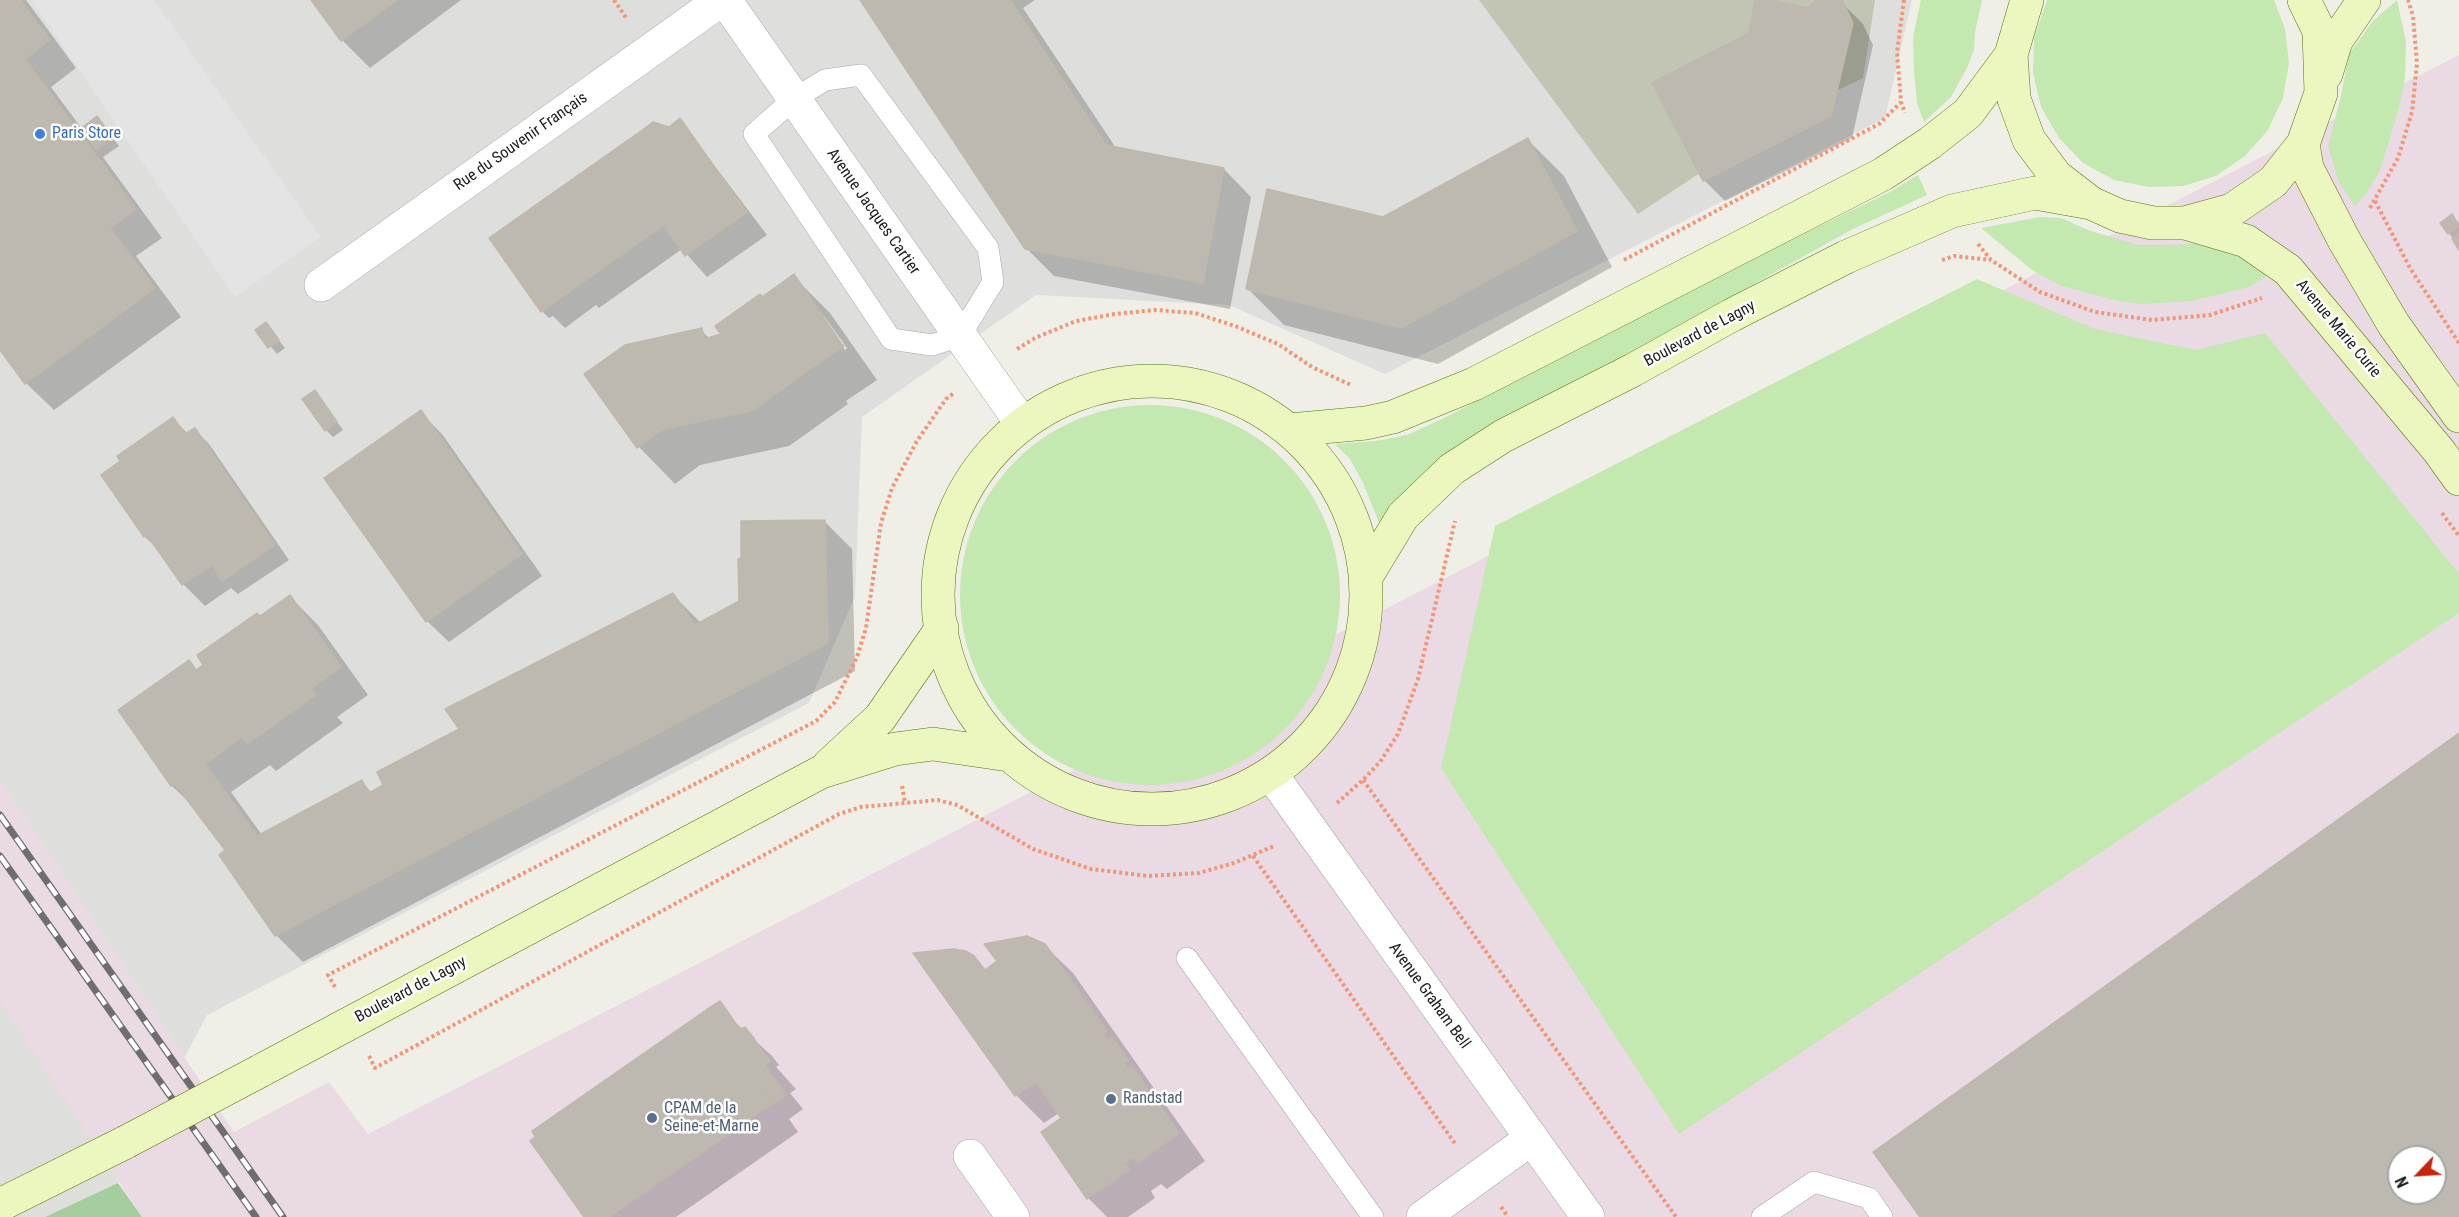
<!DOCTYPE html>
<html>
<head>
<meta charset="utf-8">
<style>
	body { margin:0 }
	#map { position:relative; width:2459px; height:1217px; overflow:hidden; background:#f0efe7; font-family:"Roboto Condensed",sans-serif }
	canvas { display:block }
	.north { position:absolute; left:2387px; top:1145px; width:60px; height:60px; box-sizing:border-box; background:#fff; border:2px solid #a6a6a6; border-radius:50%; rotate:245deg; font-size:16px; font-weight:700; line-height:24px; text-align:center; color:#202020 }
	.north::after { content:''; display:block; margin:auto; width:21px; height:27px; background:#c7260a; clip-path:polygon(50% 0,100% 100%,50% 72%,0 100%) }
</style>
</head>
<body>
<div id="map">
<canvas width="2459" height="1217"></canvas>
<div class="north">N</div>
</div>
<script>
const context = document.querySelector('canvas').getContext('2d');
context.lineJoin = 'round';
function fillPath(path, color) { context.fillStyle = color; context.fill(path, 'evenodd'); }
const toPath = rows => new Path2D(rows.map(r => 'M' + r).join(''));
function stroke(path, color, width, dash) { context.strokeStyle = color; context.lineWidth = width; context.lineCap = dash ? 'butt' : 'round'; context.setLineDash(dash || []); context.stroke(path); }
function write(font, color, halo, rows, align = 'center') {
  context.font = font + ' "Roboto Condensed",sans-serif'; context.lineWidth = 5; context.setLineDash([]); context.textBaseline = 'middle'; context.strokeStyle = halo; context.fillStyle = color; for (const [text, x, y, turn = 0] of rows) {
    context.save(); context.translate(x, y); context.rotate((+turn || 0) * Math.PI / 180); context.textAlign = isNaN(turn) ? turn : align; if (halo) context.strokeText(text, 0, 0); context.fillText(text, 0, 0); context.restore();
  }
}
const residential = toPath([
	[0,0,1912,0,1885,118,1385,374,1229,305,1036,295,862,417,855,596,809,703,207,1015,118,1183,45,1217,0,1217]
]);
const industrial = toPath([
	[2459,55,2459,1217,142,1217,0,1001,0,780,234,1132,329,1082,368,1134],
	[2399,1157,2435,1157,2435,1193,2399,1193]
]);
const construction = toPath([
	[1479,0,1875,0,1863,78,1792,112,1638,214]
]);
const grass = toPath([
	[1921,0,1982,0,1975,32,1974,50,1967,68,1951,97,1924,122,1917,103,1914,72,1913,37],
	[2047,0,2274,0,2285,29,2289,63,2283,98,2268,130,2245,156,2216,176,2183,186,2148,187,2114,180,2083,163,2059,138,2041,107,2033,73,2034,38],
	[2397,0,2406,42,2405,78,2399,108,2380,170,2366,194,2355,206,2339,182,2328,146,2341,96,2349,54,2373,21],
	[1918,175,1927,195,1851,230,1513,418,1382,530,1363,483,1350,459,1335,444,1376,441,1407,435,1440,420,1764,253,1890,192],
	[2040,217,2061,218,2088,230,2138,245,2211,244,2247,261,2269,275,2249,287,2192,301,2141,304,2114,300,2059,285,2032,270,1981,228],
	[1977,279,2095,329,2196,350,2265,333,2459,574,2459,613,1679,1134,1441,768,1495,526],
	'960 595a190 190 0 1 1 380 0a190 190 0 1 1-380 0Z'
]);
const forest = toPath([
	[118,1183,142,1217,45,1217]
]);
const parking = toPath([
	[31,0,154,0,321,237,235,297]
]);
const shadow = toPath([
	[0,0,26,0,76,68,51,87,82,129,97,118,119,146,103,157,162,238,136,256,181,317,54,410,26,383,0,347],
	[313,0,461,0,370,68,342,40],
	[862,0,1035,0,1023,8,1116,148,1224,169,1251,197,1230,309,1054,276,1026,248],
	[1757,0,1808,10,1818,0,1841,2,1863,24,1873,45,1852,138,1725,201,1704,180,1751,33],
	[680,120,767,235,707,277,682,249,599,308,596,305,565,328,553,316,549,318,542,311,500,252],
	[1528,140,1564,176,1612,267,1438,364,1284,325,1248,289],
	[2452,216,2459,223,2459,247,2449,233],
	[793,276,830,313,877,380,846,401,848,404,789,446,700,465,675,484,639,447,586,374,701,330,710,339,724,335,763,299],
	[821,316,824,316,847,348,845,350],
	[266,324,285,348,277,354,257,330],
	[315,392,343,430,333,437,326,430],
	[420,412,442,434,542,576,449,642,427,621],
	[173,419,188,434,194,429,209,444,289,560,238,594,231,588,205,606,183,584,162,553,145,537,103,475],
	[824,521,852,549,855,671,303,962,276,935,227,851,194,807,172,786,120,710,189,662,197,671,260,618,290,597,318,625,368,695,337,717,343,723,276,771,270,765,231,792,262,835,362,782,372,793,461,730,672,594,701,623,741,602],
	[1044,945,1073,973,1205,1161,1167,1189,1161,1184,1151,1191,1155,1198,1128,1217,1107,1217,1088,1198,1043,1132,1063,1118,1059,1113,1044,1123,1016,1095,916,954,973,958,986,971],
	[719,1003,737,1024,772,1056,779,1065,776,1067,796,1089,790,1093,803,1109,789,1119,798,1132,676,1217,586,1217]
]);
const building = toPath([
	[0,0,20,0,50,40,25,59,136,209,110,228,155,288,25,384,0,350,0,0],
	[311,0,397,0,341,41,311,0],
	[860,0,1010,0,1106,145,1224,168,1203,283,1025,249,860,0],
	[1755,0,1772,0,1807,8,1816,0,1842,0,1853,23,1831,116,1703,181,1652,83,1749,33,1755,0],
	[97,116,113,138,96,150,80,129,97,116],
	[680,118,723,179,721,181,679,123,650,144,641,131,653,122,669,127,680,118],
	[679,123,721,181,723,179,747,212,685,256,664,225,576,287,574,284,542,307,493,240,539,207,537,204,641,131,650,144,679,123],
	[1528,138,1577,231,1401,328,1246,289,1267,189,1383,217,1528,138],
	[537,204,539,207,493,240,542,307,574,284,576,287,541,312,489,238,537,204],
	[2452,214,2459,226,2448,234,2440,223,2452,214],
	[2459,234,2459,250,2452,239,2459,234],
	[794,274,841,343,811,364,813,367,752,411,664,429,637,448,584,374,625,345,702,328,704,339,721,334,715,326,760,294,762,297,794,274],
	[266,322,279,340,268,348,255,330,266,322],
	[841,343,844,346,813,367,811,364,841,343],
	[315,390,337,422,325,431,302,399,315,390],
	[421,410,522,554,426,622,324,478,421,410],
	[173,417,260,543,217,573,212,565,182,585,147,535,144,537,101,475,120,461,117,456,173,417],
	[195,428,275,545,222,581,217,573,260,543,185,434,195,428],
	[825,520,828,643,515,809,445,709,673,593,695,625,739,601,738,559,741,558,741,521,825,520],
	[290,595,341,667,311,689,316,695,247,744,242,737,205,764,257,836,362,780,369,793,383,785,377,772,459,729,515,809,275,936,219,855,225,850,175,784,171,786,118,710,189,660,196,670,203,665,197,655,257,613,260,616,290,595],
	[2459,733,2459,1217,1920,1217,1873,1152,2459,733],
	[2399,1157,2435,1157,2435,1193,2399,1193,2399,1157],
	[1027,936,1045,944,1107,1031,1103,1034,1107,1040,1112,1037,1128,1060,1123,1063,1127,1069,1131,1066,1179,1133,1138,1163,1134,1157,1124,1163,1129,1170,1087,1199,1041,1132,1061,1118,1036,1082,1015,1096,913,953,954,949,966,951,974,956,985,970,997,961,984,944,1027,936],
	[720,1001,730,1015,716,1024,706,1010,720,1001],
	[706,1010,716,1024,730,1015,740,1030,745,1027,753,1037,747,1041,757,1055,762,1051,770,1061,764,1065,776,1081,762,1091,772,1104,609,1217,584,1217,530,1141,535,1137,532,1131,706,1010],
	[753,1037,762,1051,757,1055,747,1041,753,1037],
	[776,1081,786,1095,772,1104,762,1091,776,1081]
]);
const path = toPath([
	[614,0,627,19],
	[1904,0,1897,52,1901,102,1905,113],
	[2375,201,2410,268,2459,343],
	[2370,208,2398,158,2412,112,2417,64,2413,16,2408,0],
	[1978,244,1991,260,2040,292,2095,312,2152,320,2210,315,2262,298],
	[1624,260,1879,124,1901,102],
	[1942,260,1954,256,1991,260],
	[1017,349,1035,338,1076,321,1115,314,1155,310,1195,313,1235,326,1278,344,1312,367,1351,385],
	[2442,513,2459,536],
	[1363,780,1676,1217],
	[902,786,905,803],
	[1337,803,1363,780,1380,762,1398,734,1418,679,1455,521],
	[1253,856,1456,1145],
	[335,987,328,975,816,721,835,702,857,657,866,628,881,523,892,488,917,441,946,399,954,393],
	[369,1056,375,1068,839,814,861,807,938,800,957,805,1033,849,1091,869,1148,876,1199,873,1234,863,1274,846],
	[1501,1207,1508,1217]
]);
const service = toPath([
	[861,75,988,248,993,282,960,336,932,345,891,339,754,134,794,99,825,80,861,75],
	[1187,958,1373,1217],
	[1762,1217,1814,1182,1869,1198,1882,1217]
]);
const minor = toPath([
	[321,285,721,0],
	[1271,774,1588,1217],
	[970,1156,1013,1217],
	[1423,1217,1532,1138]
]);
const tertiary = toPath([
	[725,0,1022,424]
]);
const secondary = toPath([
	[2027,0,2011,55,2014,99,2029,140,2056,176,2091,203,2120,216,2153,223,2185,223,2232,210,2273,182,2303,144,2321,93,2319,31,2304,0],
	[2326,74,2336,41,2364,0],
	[2303,144,2307,168,2344,240,2394,325,2459,416],
	[2185,223,2246,241,2288,270,2439,451,2459,479],
	'938 595a214 214 0 1 1 428 0a214 214 0 1 1-428 0Z',
	[1290,430,1366,423,1393,417,1474,384,1883,174,1930,143,1968,113,2011,55],
	[1366,577,1403,516,1452,469,1503,436,1633,370,1732,315,1846,257,1952,211,2035,193,2091,203],
	[829,765,880,718,942,628],
	[260,1071,821,772,895,749,933,744,1009,755],
	[0,1205,126,1142]
]);
const rail = toPath([
	[0,815,283,1217],
	[0,856,256,1217]
]);
const secondaryBridge = toPath([
	[126,1142,260,1071]
]);
const markers = [
	[40,134,6,"#3f7fe0"],
	[1111,1099,6,"#5c6f8a"],
	[652,1118,6,"#5c6f8a"]
];
const shopNames = [
	["Paris Store",52,134]
];
const streetNames = [
	["Rue du Souvenir Français",521,142,-35],
	["Avenue Jacques Cartier",873,212,55],
	["Avenue Marie Curie",2338,329,50],
	["Boulevard de Lagny",1700,334,-28],
	["Boulevard de Lagny",411,990,-28],
	["Avenue Graham Bell",1429,996,54]
];
const serviceNames = [
	["Randstad",1123,1099],
	["CPAM de la",664,1109],
	["Seine-et-Marne",664,1127]
];
fillPath(residential, '#dededd');
fillPath(industrial, '#e9dae4');
fillPath(construction, '#c2c5b3');
fillPath(grass, '#c3e8b0');
fillPath(forest, '#a5ce9e');
fillPath(parking, '#e4e4e4');
fillPath(shadow, '#0003');
fillPath(building, '#bdb8b0');
stroke(building, '#c2b8aa', 1.5);
stroke(service, '#a7a7a7', 22);
stroke(minor, '#a7a7a7', 34);
stroke(tertiary, '#a7a7a7', 34);
stroke(secondary, '#59750a', 34);
stroke(path, '#f39575', 4, [3, 3]);
stroke(service, '#fff', 21);
stroke(minor, '#fff', 33);
stroke(tertiary, '#fff', 33);
stroke(secondary, '#ecf7bf', 33);
stroke(rail, '#6e6e6e', 7);
stroke(rail, '#fff', 4.5, [14]);
stroke(secondaryBridge, '#59750a', 34, []);
stroke(secondaryBridge, '#ecf7bf', 33);
for (const [x, y, r, color] of markers) { const dot = new Path2D(); dot.arc(x, y, r, 0, 2 * Math.PI); context.fillStyle = color; context.fill(dot); stroke(dot, '#fff', 2); }
write('16px', '#366cbe', '#fff', shopNames, 'left');
write('16px', '#202020', '#fff', streetNames);
write('16px', '#4e5e75', '#fff', serviceNames, 'left');
</script>
</body>
</html>
